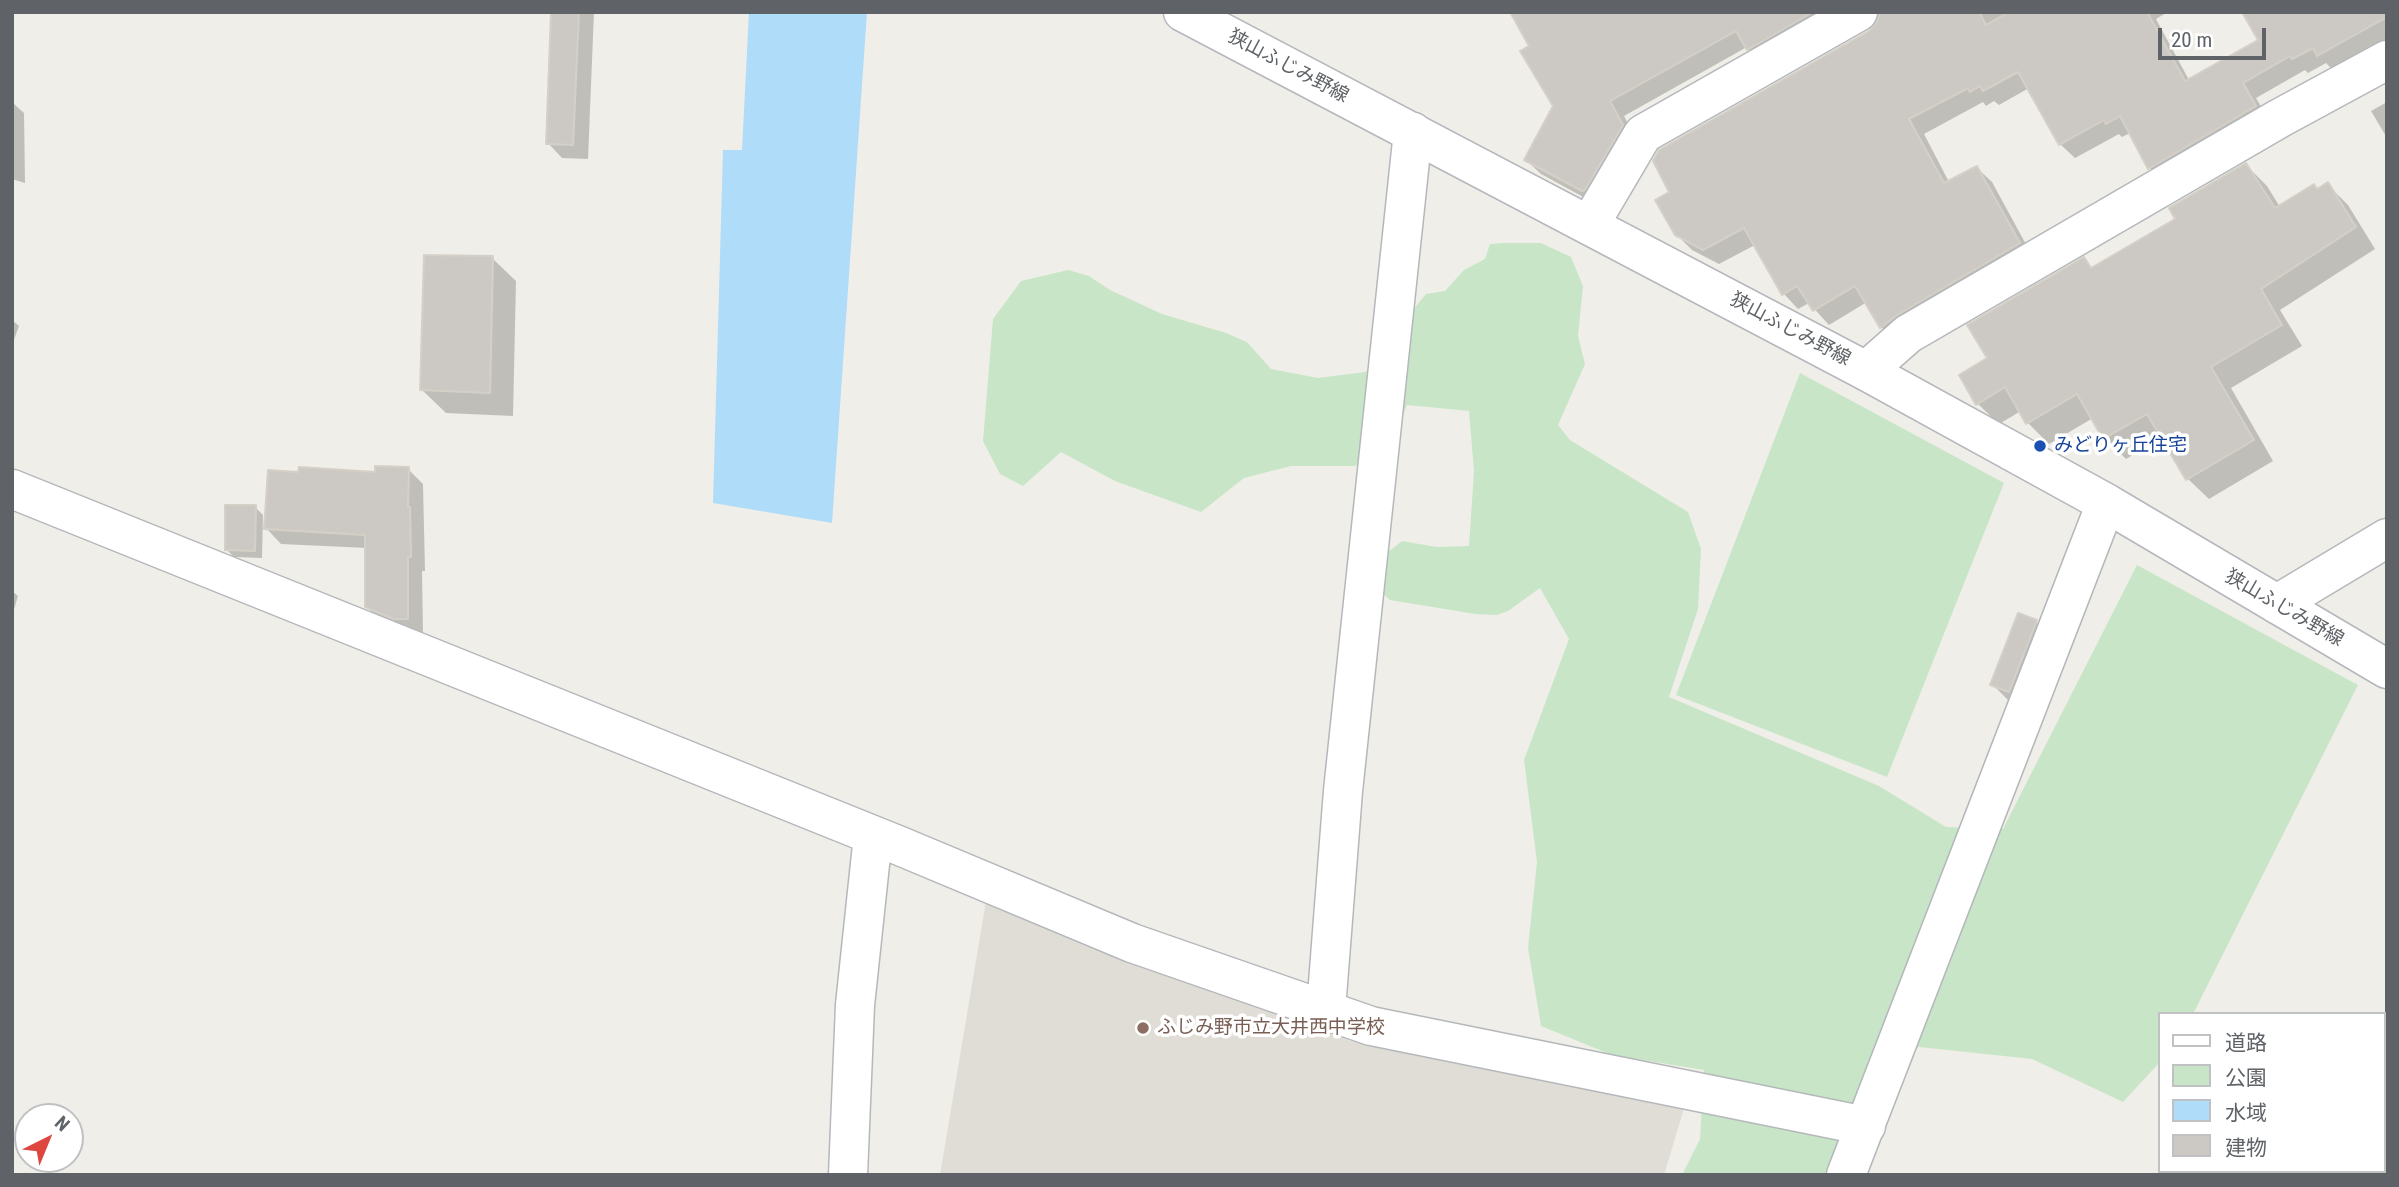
<!DOCTYPE html>
<html>
<head>
<meta charset="utf-8">
<style>
	body { margin:0 }
	#map { position:relative; width:2399px; height:1187px; overflow:hidden; background:#f0eee8; font-family:"Roboto Condensed","Noto Sans JP",sans-serif }
	canvas { display:block }
	.frame { position:absolute; inset:0; border:14px solid #5f6367; pointer-events:none }
	.legend { position:absolute; left:2158px; top:1012px; width:228px; height:161px; box-sizing:border-box; background:#fff; border:2px solid #bfc1c2; margin:0; padding:9px 12px; list-style:none; font-size:21px; color:#5f6367 }
	.legend li { display:flex; align-items:center; gap:14px; height:35px }
	.legend b { width:35px; border:2px solid #bfc1c2 }
	.north { position:absolute; left:14px; top:1103px; width:70px; height:70px; box-sizing:border-box; background:#fff; border:2px solid #bfc1c2; border-radius:50%; rotate:43deg; font-size:19px; font-weight:700; line-height:28px; text-align:center; color:#5f6367 }
	.north::after { content:''; display:block; margin:auto; width:24px; height:32px; background:#de4740; clip-path:polygon(50% 0,100% 100%,50% 72%,0 100%) }
	.scale { position:absolute; left:2158px; top:28px; width:108px; height:32px; box-sizing:border-box; border:4px solid #5f6367; border-top:0; padding-left:9px; font-size:21px; line-height:24px; white-space:nowrap; color:#5f6367; -webkit-text-stroke:5px #fff; paint-order:stroke }
</style>
</head>
<body>
<div id="map">
<canvas width="2399" height="1187"></canvas>
<div class="frame"></div>
<ul class="legend">
<li><b style="height:9px;background:#fff"></b>道路</li>
<li><b style="height:19px;background:#c8e6c7"></b>公園</li>
<li><b style="height:19px;background:#afdcf9"></b>水域</li>
<li><b style="height:19px;background:#ccc9c4"></b>建物</li>
</ul>
<div class="north">N</div>
<div class="scale">20 m</div>
</div>
<script>
const context = document.querySelector('canvas').getContext('2d');
context.lineJoin = 'round';
function fillPath(path, color) { context.fillStyle = color; context.fill(path, 'evenodd'); }
const toPath = rows => new Path2D(rows.map(r => 'M' + r).join(''));
function stroke(path, color, width, dash) { context.strokeStyle = color; context.lineWidth = width; context.lineCap = dash ? 'butt' : 'round'; context.setLineDash(dash || []); context.stroke(path); }
function write(font, color, halo, rows, align = 'center') {
  context.font = font + ' "Roboto Condensed","Noto Sans JP",sans-serif'; context.lineWidth = 7; context.setLineDash([]); context.textBaseline = 'middle'; context.strokeStyle = halo; context.fillStyle = color; for (const [text, x, y, turn = 0] of rows) {
    context.save(); context.translate(x, y); context.rotate((+turn || 0) * Math.PI / 180); context.textAlign = isNaN(turn) ? turn : align; if (halo) context.strokeText(text, 0, 0); context.fillText(text, 0, 0); context.restore();
  }
}
const education = toPath([
	[986,901,1293,1014,1350,1041,1685,1105,1664,1175,940,1175]
]);
const green = toPath([
	[1504,243,1541,243,1571,257,1583,286,1578,336,1585,364,1558,425,1570,440,1688,512,1701,549,1698,609,1669,697,1879,786,1946,827,2003,829,2137,565,2358,685,2193,1014,2159,1014,2159,1063,2123,1102,2032,1059,1919,1047,1872,1059,1849,1111,1826,1175,1682,1175,1700,1139,1704,1070,1612,1055,1541,1026,1528,948,1537,862,1524,760,1569,639,1540,588,1508,611,1497,615,1475,614,1390,600,1379,590,1378,556,1392,549,1402,541,1437,547,1469,546,1474,471,1469,411,1407,405,1386,455,1354,466,1291,466,1244,478,1201,512,1115,481,1061,452,1023,486,1000,474,983,441,993,319,1021,281,1068,270,1089,276,1110,290,1162,314,1226,333,1247,342,1271,369,1318,378,1365,372,1397,351,1411,312,1426,294,1445,291,1464,270,1485,259,1490,244],
	[1800,373,2004,483,1887,777,1676,695]
]);
const water = toPath([
	[749,12,867,12,832,523,713,503,723,150,742,150]
]);
const shadow = toPath([
	[552,12,594,12,588,159,562,158,548,143],
	[1512,12,1853,12,1763,64,1747,47,1624,116,1637,141,1598,205,1541,174,1526,160,1555,106,1532,47],
	[1881,12,2168,12,2156,19,2189,80,2387,12,2387,44,2384,41,2333,70,2326,63,2308,73,2305,70,2256,98,2270,122,2164,183,2150,168,2130,133,2122,137,2119,134,2075,158,2060,144,2029,88,1999,105,1994,101,1986,106,1983,102,1924,134,1949,182,1977,168,1992,182,2034,259,1896,341,1881,327,1867,302,1829,325,1809,303,1798,309,1784,294,1755,245,1719,264,1692,250,1676,234,1672,193,1870,32,1879,23],
	[12,102,24,113,25,183,12,179],
	[2387,102,2387,138,2371,111],
	[2246,165,2267,186,2280,207,2327,184,2348,205,2375,249,2280,310,2302,346,2231,388,2273,461,2209,499,2188,479,2163,437,2126,459,2105,438,2093,418,2049,444,2028,423,2021,411,1999,424,1978,404,1989,359,2084,259,2093,269,2177,219],
	[492,258,516,281,513,416,446,413,422,390],
	[12,320,19,326,12,345],
	[408,469,423,484,425,571,422,571,423,633,410,633,382,622,367,607,367,548,281,544,266,528,376,474],
	[255,507,263,515,262,558,234,557,226,549],
	[12,591,18,596,12,616],
	[2036,622,2052,638,2025,707,2008,700,1992,684]
]);
const building = toPath([
	[551,12,579,12,573,145,546,144,551,12],
	[1510,12,1813,12,1747,50,1736,31,1610,101,1623,125,1585,190,1582,191,1524,160,1553,106,1520,51,1529,46,1510,12],
	[1880,12,1979,12,1986,25,2009,12,2147,12,2185,81,2258,40,2242,12,2387,12,2387,17,2317,56,2313,48,2292,59,2290,56,2243,83,2256,106,2148,169,2120,116,2106,124,2104,120,2059,145,2018,72,1983,91,1980,86,1970,92,1968,88,1909,119,1944,183,1977,166,2020,243,1897,315,1880,328,1855,286,1813,311,1797,286,1782,295,1744,228,1703,250,1675,235,1655,200,1669,192,1653,161,1659,150,1869,31,1877,22,1880,12],
	[2246,163,2275,208,2314,184,2317,189,2328,182,2356,227,2261,289,2282,325,2211,367,2254,440,2186,480,2147,414,2103,439,2077,394,2026,424,2005,387,1976,405,1959,375,1987,358,1967,325,2084,257,2091,268,2175,219,2169,208,2246,163],
	[424,255,493,256,490,393,420,390,424,255],
	[375,466,409,467,408,507,410,507,411,557,408,557,408,619,393,619,365,607,365,535,264,529,268,470,298,472,299,467,375,472,375,466],
	[225,505,256,505,255,551,225,550,225,505],
	[2018,613,2037,620,2009,692,1990,685,2018,613]
]);
const street = toPath([
	[1590,224,1643,134,1858,12],
	[1866,371,1908,334,2280,118,2387,60],
	[12,489,900,846,1132,943,1371,1026,1866,1126],
	[2277,604,2387,538],
	[1326,1009,1343,791,1413,132],
	[848,1175,855,1005,873,836],
	[1846,1175,2106,503]
]);
const secondary = toPath([
	[1183,12,1866,371,2106,503,2387,669]
]);
const markers = [
	[2040,446,7,"#1a4fb4"],
	[1143,1028,7,"#8d6e63"]
];
const streetNames = [
	["狭山ふじみ野線",1288,67,28],
	["狭山ふじみ野線",1790,330,28],
	["狭山ふじみ野線",2284,609,30]
];
const transitNames = [
	["みどりヶ丘住宅",2054,446]
];
const educationNames = [
	["ふじみ野市立大井西中学校",1157,1028]
];
fillPath(education, '#e0ddd6');
fillPath(green, '#c8e6c7');
fillPath(water, '#afdcf9');
fillPath(shadow, '#0003');
fillPath(building, '#ccc9c4');
stroke(building, '#d5d0c7', 2);
stroke(street, '#b5b8bb', 41);
stroke(secondary, '#b4b7bb', 41);
stroke(street, '#fff', 38);
stroke(secondary, '#fff', 38);
for (const [x, y, r, color] of markers) { const dot = new Path2D(); dot.arc(x, y, r, 0, 2 * Math.PI); context.fillStyle = color; context.fill(dot); stroke(dot, '#fff', 2.5); }
write('19px', '#5f6367', '#fff', streetNames);
write('19px', '#164399', '#fff', transitNames, 'left');
write('19px', '#785e54', '#fff', educationNames, 'left');
</script>
</body>
</html>
